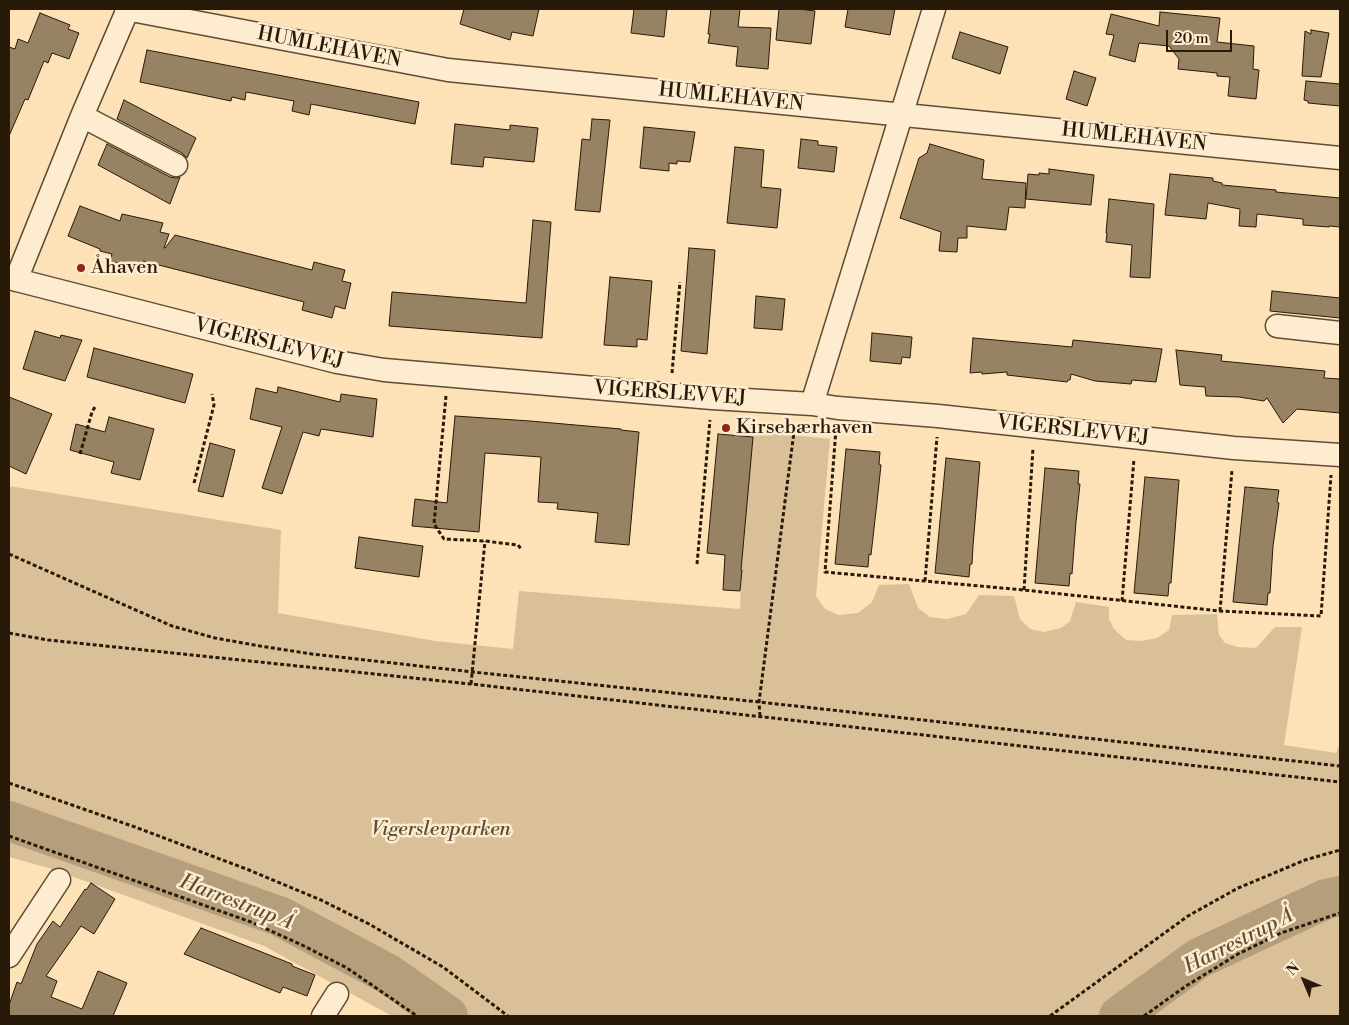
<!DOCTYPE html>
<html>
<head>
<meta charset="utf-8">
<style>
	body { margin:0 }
	#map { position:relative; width:1349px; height:1025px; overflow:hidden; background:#fee2b7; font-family:"Libre Bodoni",serif }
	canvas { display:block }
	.frame { position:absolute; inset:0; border:10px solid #281a09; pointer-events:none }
	.north { position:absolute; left:1279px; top:955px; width:50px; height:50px; -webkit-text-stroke:4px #feecd0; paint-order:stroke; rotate:315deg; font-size:14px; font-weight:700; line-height:20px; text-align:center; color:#281a09 }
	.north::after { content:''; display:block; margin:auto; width:18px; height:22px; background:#281a09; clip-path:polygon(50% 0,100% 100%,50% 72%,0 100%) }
	.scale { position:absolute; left:1166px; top:30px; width:66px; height:22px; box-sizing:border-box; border:2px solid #281a09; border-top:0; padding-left:6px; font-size:15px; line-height:18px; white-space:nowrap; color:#281a09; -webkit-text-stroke:4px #feecd0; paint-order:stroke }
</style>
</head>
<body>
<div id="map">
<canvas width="1349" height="1025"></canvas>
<div class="frame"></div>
<div class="north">N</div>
<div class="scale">20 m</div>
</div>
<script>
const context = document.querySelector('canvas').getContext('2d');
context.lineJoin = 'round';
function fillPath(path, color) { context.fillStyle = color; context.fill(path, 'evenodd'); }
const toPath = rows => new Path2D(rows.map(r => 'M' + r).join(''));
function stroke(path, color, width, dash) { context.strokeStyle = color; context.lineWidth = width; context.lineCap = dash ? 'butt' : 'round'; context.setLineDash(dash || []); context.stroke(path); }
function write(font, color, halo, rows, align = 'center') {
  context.font = font + ' "Libre Bodoni",serif'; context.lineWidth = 5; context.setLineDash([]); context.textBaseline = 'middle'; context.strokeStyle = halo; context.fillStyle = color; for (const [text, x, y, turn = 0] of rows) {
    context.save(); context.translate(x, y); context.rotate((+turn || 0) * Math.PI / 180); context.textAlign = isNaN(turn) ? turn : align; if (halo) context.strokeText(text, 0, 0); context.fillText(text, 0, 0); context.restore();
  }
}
const green = toPath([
	[752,431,830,439,816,596,825,609,839,615,858,613,872,602,879,585,909,584,918,608,930,617,947,619,966,614,979,595,1014,596,1020,619,1030,629,1044,632,1061,628,1070,621,1076,602,1109,607,1109,619,1114,629,1126,640,1141,641,1157,638,1169,630,1172,615,1217,614,1219,635,1225,643,1238,647,1256,648,1275,627,1302,627,1284,745,1336,753,1340,741,1340,1016,392,1016,264,946,52,869,9,857,9,486,281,530,278,613,435,641,513,649,519,591,740,609,742,556]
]);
const river = toPath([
	[9,821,279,916,388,974,448,1016],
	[1119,1016,1199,958,1326,899,1340,896]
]);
const building = toPath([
	[464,9,539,9,533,36,512,32,510,40,460,24,464,9],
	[634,9,667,9,664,37,631,33,634,9],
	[711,9,740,9,738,27,771,28,768,69,736,66,738,47,708,43,710,34,708,34,711,9],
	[779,9,799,9,815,11,811,44,776,40,779,9],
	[848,9,895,9,890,35,845,27,848,9],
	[1160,12,1220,18,1217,42,1254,46,1253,69,1259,70,1256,99,1228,96,1230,77,1217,76,1217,73,1178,69,1179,59,1169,46,1139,43,1135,62,1109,55,1114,35,1106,34,1111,14,1159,26,1160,12],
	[40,13,70,25,68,29,79,33,69,59,52,53,48,63,44,61,28,100,25,99,9,136,9,47,15,49,18,39,28,43,40,13],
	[1311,30,1329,33,1321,77,1302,76,1305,31,1311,34,1311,30],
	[960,32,1008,47,1000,74,952,58,960,32],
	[147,50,419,102,415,124,311,104,309,115,292,111,294,101,246,92,245,100,232,97,231,101,140,82,147,50],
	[1074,71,1096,78,1087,106,1066,99,1074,71],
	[1306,81,1340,84,1340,106,1308,103,1308,101,1304,100,1306,81],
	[124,100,196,138,187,158,182,153,117,119,124,100],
	[592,119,610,120,600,212,575,210,582,139,590,140,592,119],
	[455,124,510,130,510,125,538,128,534,162,484,157,483,167,451,164,455,124],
	[644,127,695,132,690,162,677,161,677,164,669,163,669,171,640,168,644,127],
	[801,139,818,141,818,145,837,147,834,172,798,168,801,139],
	[107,144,170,177,176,178,180,177,170,204,98,165,107,144],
	[930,144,984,160,982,179,1026,183,1025,208,1009,207,1006,230,967,226,967,238,958,238,957,252,939,251,941,232,900,218,919,158,927,153,930,144],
	[735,147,764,150,761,187,781,189,777,228,727,223,735,147],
	[1049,169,1094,175,1091,205,1026,199,1028,174,1039,175,1039,173,1049,174,1049,169],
	[1170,174,1213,178,1213,181,1222,183,1222,185,1276,190,1276,192,1340,198,1340,227,1329,226,1329,227,1303,225,1303,219,1257,214,1256,227,1239,226,1240,209,1208,203,1206,219,1165,215,1170,174],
	[1109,199,1154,204,1150,278,1130,277,1132,245,1106,242,1107,233,1106,233,1109,199],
	[80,206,120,221,122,214,163,223,160,232,169,234,164,248,165,248,175,235,312,270,314,262,345,270,342,281,351,283,345,309,335,306,332,318,302,310,304,302,143,261,141,269,110,261,112,254,100,251,100,249,68,236,80,206],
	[533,220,551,222,542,338,389,326,392,292,526,303,533,220],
	[689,248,715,250,707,354,681,351,689,248],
	[610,277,652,281,647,340,637,339,637,347,604,345,610,277],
	[1272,291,1340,298,1340,318,1270,311,1272,291],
	[756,296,785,299,782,330,754,328,756,296],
	[35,331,60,338,61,335,82,340,65,381,23,369,35,331],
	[872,333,912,337,910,358,902,357,901,364,870,361,872,333],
	[973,338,1072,347,1073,340,1162,349,1156,382,1132,380,1131,384,1095,381,1071,374,1070,380,1068,380,1067,382,1007,375,1007,372,982,374,982,372,970,373,973,338],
	[94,348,193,374,185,403,87,377,94,348],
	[1176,350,1222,355,1221,361,1325,371,1324,378,1340,379,1340,413,1297,409,1283,423,1267,398,1264,401,1239,397,1206,396,1205,387,1180,385,1176,350],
	[278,387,340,402,341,394,377,399,373,437,321,429,319,436,303,432,282,494,262,488,282,427,250,419,256,388,277,393,278,387],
	[9,397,52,414,26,474,9,466,9,397],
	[455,416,530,421,621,429,621,430,639,432,629,545,595,542,598,513,557,509,558,503,538,502,541,457,485,453,479,532,412,526,415,499,447,503,455,416],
	[109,417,154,429,140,480,111,473,114,462,70,450,76,424,105,432,109,417],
	[718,434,753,437,741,570,742,570,740,591,723,590,725,555,707,553,718,434],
	[210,443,235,450,223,497,198,491,210,443],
	[846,449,880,452,879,464,881,465,877,502,871,555,869,554,868,567,835,564,846,449],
	[946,458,980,462,973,546,972,564,970,564,969,577,935,573,946,458],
	[1045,468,1079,471,1078,484,1080,484,1076,522,1072,574,1070,573,1069,586,1035,583,1045,468],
	[1145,477,1179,480,1171,583,1169,583,1168,596,1134,593,1145,477],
	[1245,487,1279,490,1277,502,1279,503,1273,546,1270,593,1268,593,1267,605,1233,602,1245,487],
	[359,537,423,546,419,577,355,568,359,537],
	[91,883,115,899,94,934,81,926,46,976,57,981,51,997,82,1009,98,971,127,983,113,1016,9,1016,9,1005,17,982,21,984,37,944,53,921,60,927,85,889,86,890,91,883],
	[201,928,292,964,292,966,315,975,307,996,283,987,280,993,184,954,201,928]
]);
const path = toPath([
	[672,373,680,282],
	[446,396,434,524,444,539,485,541,518,545,522,550],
	[836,429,825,572,1024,590,1220,611,1321,616,1331,475],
	[80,454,92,412,96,405],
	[194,483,214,405,212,394],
	[9,554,172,626,215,638,260,646,312,654,473,672,759,702,1340,766],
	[697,564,710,420],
	[925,581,937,437],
	[1024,590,1033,448],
	[1122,601,1134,459],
	[1220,611,1232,470],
	[9,633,48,640,471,684,1340,782],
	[471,684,485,541],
	[760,716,759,702,795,424],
	[9,783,135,827,249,870,321,900,369,924,443,967,508,1016],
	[9,836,251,922,302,945,347,968,417,1016],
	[1050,1016,1188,916,1238,888,1305,860,1340,850],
	[1144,1016,1186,986,1238,954,1281,933,1340,913]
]);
const minor = toPath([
	[126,9,448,70,1340,158],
	[82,116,176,165],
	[9,278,337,362,384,370,712,398,812,404,838,408,938,416,1234,448,1340,455],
	[16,280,82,116,128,9],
	[1277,326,1340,333],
	[812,404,934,9],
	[9,956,59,880],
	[323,1016,337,994]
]);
const markers = [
	[81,268,5,"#8f2418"],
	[726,428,5,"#8f2418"]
];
const streetNames = [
	["HUMLEHAVEN",329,48,11],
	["HUMLEHAVEN",731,98,6],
	["HUMLEHAVEN",1134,138,6],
	["VIGERSLEVVEJ",269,344,14],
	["VIGERSLEVVEJ",670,394,4],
	["VIGERSLEVVEJ",1073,431,6]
];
const poiNames = [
	["Åhaven",91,268],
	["Kirsebærhaven",736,428]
];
const parkNames = [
	["Vigerslevparken",441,830]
];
const waterNames = [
	["Harrestrup Å",236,903,21],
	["Harrestrup Å",1239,942,-27]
];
fillPath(green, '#dac099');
stroke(river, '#b59e7c', 40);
fillPath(building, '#978263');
stroke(building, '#281a09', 1);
stroke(minor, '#5e4c34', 25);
stroke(path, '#281a09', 3, [4, 2.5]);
stroke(minor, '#feecd0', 22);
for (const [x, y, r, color] of markers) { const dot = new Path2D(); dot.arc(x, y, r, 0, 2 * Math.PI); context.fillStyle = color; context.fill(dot); stroke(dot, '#feecd0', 2); }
write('20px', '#281a09', '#feecd0', streetNames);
write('20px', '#281a09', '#feecd0', poiNames, 'left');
write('italic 20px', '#5d4c34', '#feecd0', parkNames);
write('italic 21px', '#604f37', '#feecd0', waterNames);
</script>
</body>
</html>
